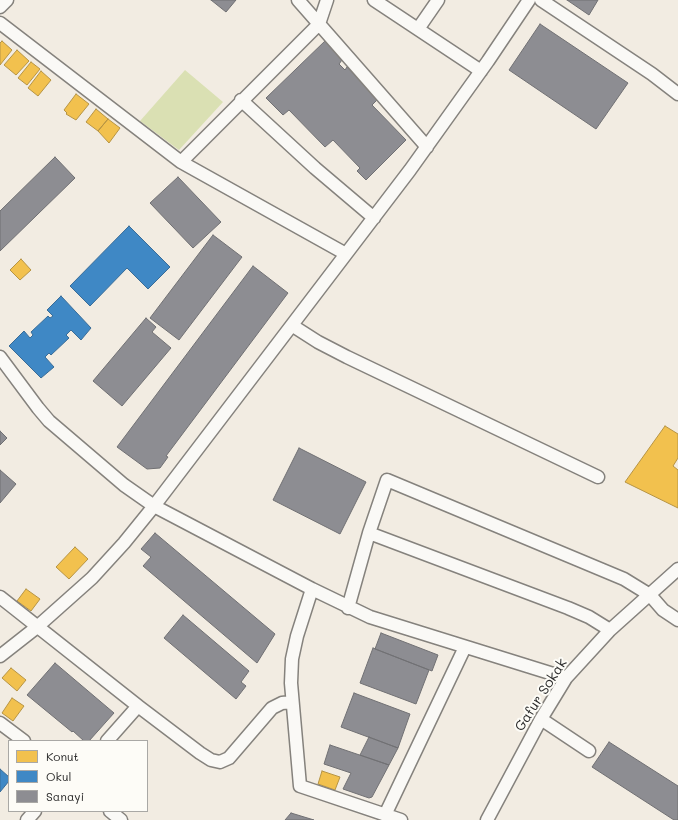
<!DOCTYPE html>
<html>
<head>
<meta charset="utf-8">
<style>
	body { margin:0 }
	#map { position:relative; width:678px; height:820px; overflow:hidden; background:#f2ece2; font-family:Mali,sans-serif }
	canvas { display:block }
	.legend { position:absolute; left:8px; top:740px; width:140px; height:72px; box-sizing:border-box; background:#fdfcf7; border:1px solid #a9a8a5; margin:0; padding:5px 7px; list-style:none; font-size:12px; color:#2b2b2b }
	.legend li { display:flex; align-items:center; gap:8px; height:20px }
	.legend b { width:20px; border:1px solid #a9a8a5 }
</style>
</head>
<body>
<div id="map">
<canvas width="678" height="820"></canvas>
<ul class="legend">
<li><b style="height:11px;background:#f2c14e"></b>Konut</li>
<li><b style="height:11px;background:#3f88c5"></b>Okul</li>
<li><b style="height:11px;background:#8d8d92"></b>Sanayi</li>
</ul>
</div>
<script>
const context = document.querySelector('canvas').getContext('2d');
context.lineJoin = 'round';
function fillPath(path, color) { context.fillStyle = color; context.fill(path, 'evenodd'); }
const toPath = rows => new Path2D(rows.map(r => 'M' + r).join(''));
function stroke(path, color, width, dash) { context.strokeStyle = color; context.lineWidth = width; context.lineCap = dash ? 'butt' : 'round'; context.setLineDash(dash || []); context.stroke(path); }
function write(font, color, halo, rows, align = 'center') {
  context.font = font + ' Mali,sans-serif'; context.lineWidth = 4; context.setLineDash([]); context.textBaseline = 'middle'; context.strokeStyle = halo; context.fillStyle = color; for (const [text, x, y, turn = 0] of rows) {
    context.save(); context.translate(x, y); context.rotate((+turn || 0) * Math.PI / 180); context.textAlign = isNaN(turn) ? turn : align; if (halo) context.strokeText(text, 0, 0); context.fillText(text, 0, 0); context.restore();
  }
}
const green = toPath([
	[185,70,223,102,179,150,140,121]
]);
const homes = toPath([
	[2,41,12,50,0,65,0,43,2,41],
	[17,50,29,61,16,75,4,65,17,50],
	[31,62,40,69,27,85,18,78,31,62],
	[41,71,51,80,38,96,28,88,41,71],
	[76,94,89,104,76,120,66,114,67,113,64,110,76,94],
	[96,109,108,119,98,131,86,122,96,109],
	[108,119,120,128,109,143,98,131,108,119],
	[21,259,31,270,20,280,10,270,21,259],
	[665,426,678,434,678,458,673,466,678,470,678,508,625,482,665,426],
	[75,547,88,559,69,579,56,567,75,547],
	[26,589,40,599,31,611,17,601,26,589],
	[11,668,26,680,17,691,2,678,11,668],
	[12,698,24,706,13,721,2,713,12,698],
	[322,771,340,777,335,790,318,784,322,771]
]);
const schools = toPath([
	[129,226,170,267,148,289,127,268,90,306,70,286,129,226],
	[61,296,91,328,81,340,71,330,66,335,69,338,51,355,49,353,45,357,54,367,41,378,9,346,24,331,30,338,33,335,31,332,48,316,50,318,53,316,47,310,61,296],
	[0,769,9,777,9,781,0,792,0,769]
]);
const industry = toPath([
	[211,0,236,0,226,12,211,0],
	[567,0,598,0,589,15,567,0],
	[540,24,628,83,596,129,509,70,540,24],
	[326,40,342,60,339,64,345,70,347,67,378,99,372,105,406,140,366,180,357,171,360,168,333,140,325,147,289,110,283,115,266,98,326,40],
	[55,157,75,178,0,251,0,211,55,157],
	[178,177,221,222,193,248,150,203,178,177],
	[213,235,242,257,179,340,150,318,213,235],
	[253,266,288,293,166,456,168,457,160,468,147,469,117,447,253,266],
	[146,318,156,327,152,332,171,348,122,406,93,381,146,318],
	[0,431,7,438,0,445,0,431],
	[299,448,366,482,340,534,273,500,299,448],
	[0,470,16,484,0,503,0,470],
	[155,533,275,634,257,663,143,566,151,557,141,549,155,533],
	[183,615,249,671,241,682,246,686,236,699,164,638,183,615],
	[381,633,438,655,432,671,375,649,381,633],
	[373,648,429,670,416,704,360,683,373,648],
	[55,663,114,713,89,741,84,741,73,731,72,732,27,695,55,663],
	[354,693,410,714,398,748,341,727,354,693],
	[369,737,398,748,389,765,360,755,369,737],
	[609,742,678,786,678,820,674,820,592,767,609,742],
	[330,745,389,765,372,797,369,798,343,789,351,773,324,764,330,745],
	[291,813,314,820,285,820,291,813]
]);
const minor = toPath([
	[298,0,427,147],
	[374,0,481,71],
	[529,0,488,61,410,170,154,506,312,589,370,617,566,678],
	[541,0,652,74,678,94],
	[0,7,7,0],
	[0,23,181,162,346,254],
	[418,29,438,0],
	[241,100,315,168,374,218],
	[181,162,319,24,327,0],
	[293,326,318,342,347,357,598,477],
	[0,357,38,408,49,421,124,485,154,506,124,543,92,578,37,627,0,656],
	[369,533,568,608,589,617,610,630],
	[312,589,297,636,292,659,291,683,300,786,401,820],
	[0,597,138,706,107,741],
	[348,608,369,533,387,480,624,579,650,595,663,610,678,620],
	[138,706,200,753,211,760,220,762,229,758,272,708,282,703,292,702],
	[541,719,589,751],
	[0,723,24,741],
	[110,811,121,820],
	[385,815,465,647],
	[27,820,35,811],
	[487,820,541,719,566,678,610,630,678,569]
]);
const streetNames = [
	["Gafur Sokak",541,695,-57]
];
fillPath(green, '#dae0b3');
fillPath(homes, '#f2c14e');
stroke(homes, '#b69444', 1);
fillPath(schools, '#3f88c5');
stroke(schools, '#396c97', 1);
fillPath(industry, '#8d8d92');
stroke(industry, '#707073', 1);
stroke(minor, '#85827d', 15);
stroke(minor, '#faf9f6', 12);
write('14px', '#2b2b2b', '#fdfcf7', streetNames);
</script>
</body>
</html>
